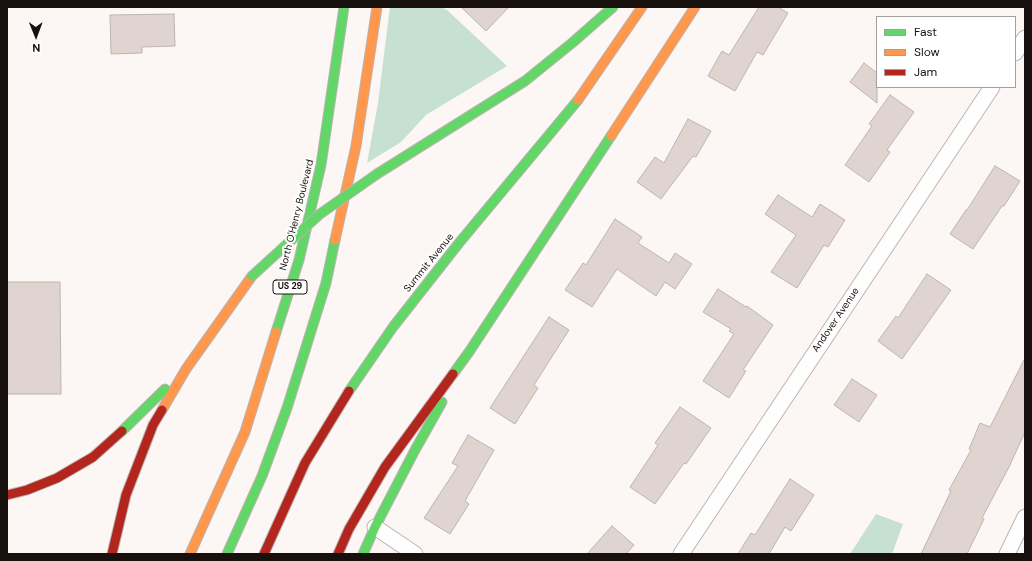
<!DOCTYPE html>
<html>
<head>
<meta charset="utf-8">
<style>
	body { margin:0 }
	#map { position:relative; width:1032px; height:561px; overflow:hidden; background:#fcf7f5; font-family:"DM Sans",sans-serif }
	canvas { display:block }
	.frame { position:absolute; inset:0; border:8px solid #17100c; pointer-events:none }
	.legend { position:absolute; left:876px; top:16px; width:140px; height:72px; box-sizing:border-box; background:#fff; border:1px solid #a29f9e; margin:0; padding:5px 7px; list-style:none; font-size:12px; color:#17100c }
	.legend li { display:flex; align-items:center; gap:8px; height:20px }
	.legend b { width:20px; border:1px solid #a29f9e }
	.north { position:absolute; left:16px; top:16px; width:40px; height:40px; -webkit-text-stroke:3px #fff; paint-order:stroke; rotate:179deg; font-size:11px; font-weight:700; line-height:16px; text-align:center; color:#17100c }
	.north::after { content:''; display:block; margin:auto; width:14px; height:18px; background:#17100c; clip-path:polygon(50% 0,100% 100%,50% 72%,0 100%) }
</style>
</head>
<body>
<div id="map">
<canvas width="1032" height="561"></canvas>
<div class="frame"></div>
<ul class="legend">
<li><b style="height:5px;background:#63d668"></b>Fast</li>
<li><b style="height:5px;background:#ff974d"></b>Slow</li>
<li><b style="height:5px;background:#b3261e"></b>Jam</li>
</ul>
<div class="north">N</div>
</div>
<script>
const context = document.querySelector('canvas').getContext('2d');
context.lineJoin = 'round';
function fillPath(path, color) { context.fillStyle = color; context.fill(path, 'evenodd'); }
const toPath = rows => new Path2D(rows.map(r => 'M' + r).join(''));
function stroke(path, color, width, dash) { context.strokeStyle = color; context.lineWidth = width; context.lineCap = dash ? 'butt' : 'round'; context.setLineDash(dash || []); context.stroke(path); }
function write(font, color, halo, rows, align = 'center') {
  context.font = font + ' "DM Sans",sans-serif'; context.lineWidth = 4; context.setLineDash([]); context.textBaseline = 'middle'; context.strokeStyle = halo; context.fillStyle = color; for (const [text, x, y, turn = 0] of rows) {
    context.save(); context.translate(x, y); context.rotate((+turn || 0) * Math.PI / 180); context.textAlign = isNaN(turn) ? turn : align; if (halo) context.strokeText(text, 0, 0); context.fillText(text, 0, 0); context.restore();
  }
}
const forest = toPath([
	[390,7,441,7,447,10,507,66,426,115,401,142,367,163,378,103],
	[876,514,903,524,892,554,850,554]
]);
const building = toPath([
	[461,7,509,7,486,31,461,7],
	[759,7,778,7,788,13,763,55,757,52,735,91,708,76,722,51,729,55,759,7],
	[174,14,175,46,142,47,142,53,111,54,110,15,174,14],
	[864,63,877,73,877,103,850,82,864,63],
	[890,95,914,112,887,150,890,152,869,182,845,165,872,126,869,124,890,95],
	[688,119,711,131,696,157,693,156,661,199,637,182,655,157,664,163,688,119],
	[995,166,1020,181,1004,206,1002,206,973,249,950,234,966,210,967,210,995,166],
	[778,195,812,217,820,204,845,220,828,247,824,245,797,288,771,272,796,235,765,214,778,195],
	[615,219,642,237,638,243,669,263,675,253,692,264,675,289,665,282,656,296,617,269,592,307,565,290,583,263,586,265,615,219],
	[927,274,951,290,902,359,878,341,896,316,898,318,927,274],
	[7,282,60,282,61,394,7,394,7,282],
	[718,289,746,307,747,306,773,325,743,370,746,371,729,398,703,381,734,334,729,331,731,329,703,312,718,289],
	[549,317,569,330,534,385,538,388,515,424,490,408,549,317],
	[1025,358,1025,432,1009,467,982,518,984,519,967,554,921,554,951,491,949,490,971,450,969,449,980,423,990,427,1025,358],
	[852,379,877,395,859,422,834,405,852,379],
	[680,407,711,428,686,464,684,463,655,504,630,487,658,445,655,443,680,407],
	[468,435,494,450,465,501,469,504,450,534,424,518,458,466,452,463,468,435],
	[790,479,814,495,791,531,785,527,769,554,738,554,751,533,755,535,790,479],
	[612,526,634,545,626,554,587,554,612,526]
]);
const street = toPath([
	[1015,53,1025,38],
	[375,527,415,554],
	[681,554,992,87],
	[1007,554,1025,517]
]);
const fast = toPath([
	[377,174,525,81,572,43,613,7],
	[276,332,299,260,321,165,344,7],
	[453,374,469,352,611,136],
	[349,391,393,327,459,243,578,100],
	[122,431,165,389],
	[227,554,262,476,287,408,326,283,335,240],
	[363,554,375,527,415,450,442,402]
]);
const slow = toPath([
	[578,100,642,7],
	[611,136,695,7],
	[335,240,356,146,377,7],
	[162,410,186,369,252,276],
	[190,554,245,432,276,332]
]);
const jam = toPath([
	[7,495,27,490,57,478,93,457,122,431],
	[112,554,126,495,153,425,162,410],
	[264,554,305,463,349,391],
	[338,554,349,529,385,467,453,374]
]);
const fastBridge = toPath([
	[252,276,320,214,377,174]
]);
const shields = [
	[290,287,34]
];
const shieldNames = [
	["US 29",290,287]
];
const streetNames = [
	["North O'Henry Boulevard",297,215,-76],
	["Summit Avenue",429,263,-51],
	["Andover Avenue",836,320,-56]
];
fillPath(forest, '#c6e0d1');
fillPath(building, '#e0d4d0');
stroke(building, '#bbb5b2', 1);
stroke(street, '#bbb4b1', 17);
stroke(fast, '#bbb4b1', 11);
stroke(slow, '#bbb4b1', 11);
stroke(jam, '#bbb4b1', 11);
stroke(street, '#fffefe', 15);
stroke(fast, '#63d668', 9);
stroke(slow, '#ff974d', 9);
stroke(jam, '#b3261e', 9);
stroke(fastBridge, '#bbb4b1', 11, []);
stroke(fastBridge, '#63d668', 9);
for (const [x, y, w] of shields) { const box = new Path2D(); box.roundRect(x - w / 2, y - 7, w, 14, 3); context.fillStyle = '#fff'; context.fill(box); stroke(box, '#17100c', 1); }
write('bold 9px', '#17100c', null, shieldNames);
write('10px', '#17100c', '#fff', streetNames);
</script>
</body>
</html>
